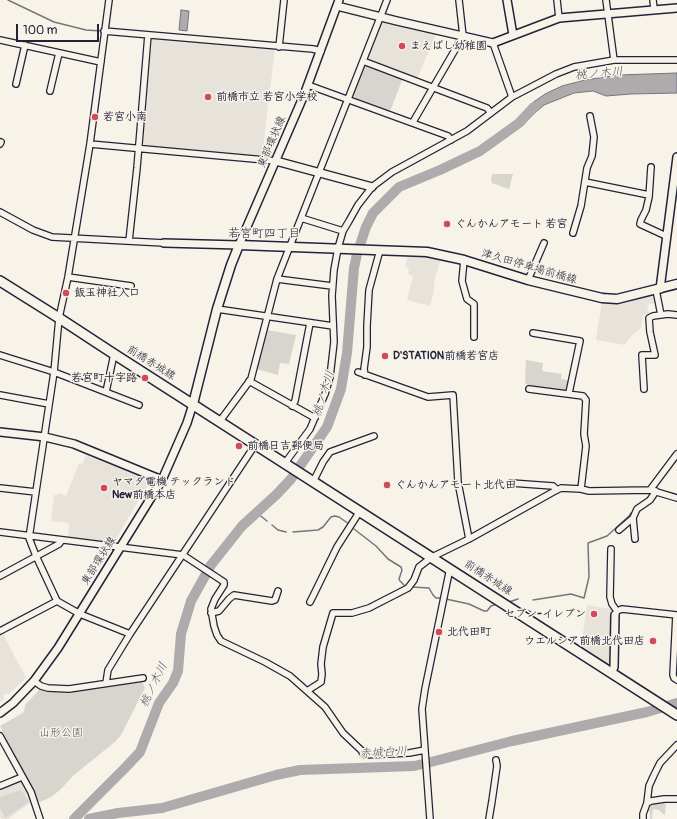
<!DOCTYPE html>
<html>
<head>
<meta charset="utf-8">
<style>
	body { margin:0 }
	#map { position:relative; width:677px; height:819px; overflow:hidden; background:#f7f3e8; font-family:Pangolin,sans-serif }
	canvas { display:block }
	.scale { position:absolute; left:16px; top:24px; width:83px; height:18px; box-sizing:border-box; border:2px solid #22223b; border-top:0; padding-left:5px; font-size:12px; line-height:14px; white-space:nowrap; color:#22223b; -webkit-text-stroke:3px #f7f3e8; paint-order:stroke }
</style>
</head>
<body>
<div id="map">
<canvas width="677" height="819"></canvas>
<div class="scale">100 m</div>
</div>
<script>
const context = document.querySelector('canvas').getContext('2d');
context.lineJoin = 'round';
function fillPath(path, color) { context.fillStyle = color; context.fill(path, 'evenodd'); }
const toPath = rows => new Path2D(rows.map(r => 'M' + r).join(''));
function stroke(path, color, width, dash) { context.strokeStyle = color; context.lineWidth = width; context.lineCap = dash ? 'butt' : 'round'; context.setLineDash(dash || []); context.stroke(path); }
function write(font, color, halo, rows, align = 'center') {
  context.font = font + ' Pangolin,"Klee One",sans-serif'; context.lineWidth = 3; context.setLineDash([]); context.textBaseline = 'middle'; context.strokeStyle = halo; context.fillStyle = color; for (const [text, x, y, turn = 0] of rows) {
    context.save(); context.translate(x, y); context.rotate((+turn || 0) * Math.PI / 180); context.textAlign = isNaN(turn) ? turn : align; if (halo) context.strokeText(text, 0, 0); context.fillText(text, 0, 0); context.restore();
  }
}
const built = toPath([
	[384,22,436,34,417,79,369,61,368,58,381,24],
	[152,37,275,48,262,156,143,145],
	[408,254,442,257,435,278,433,295,430,306,407,300,413,276,408,274,409,268,405,267],
	[650,295,654,298,655,303,647,305,649,313,643,315,641,328,632,335,625,345,596,340,602,301],
	[86,455,146,479,148,485,114,542,68,538,69,523,51,521,54,495,57,495,58,493,66,496,79,463,82,464],
	[587,605,611,609,612,610,609,663,607,664,581,648],
	[3,634,26,678,9,694,4,694,4,699,0,702,0,636],
	[19,781,22,782,31,802,8,819,1,819,0,816,0,789]
]);
const green = toPath([
	[368,65,401,77,402,80,391,109,388,111,355,98,353,95,365,66],
	[492,174,513,174,509,189,492,183,491,179],
	[267,330,296,335,289,364,280,363,278,375,256,369],
	[526,360,543,363,542,371,562,374,561,379,568,380,566,392,531,387,525,383],
	[142,681,145,688,121,735,116,741,74,775,60,790,51,797,40,802,38,801,0,726,24,712,25,705,40,689,64,691],
	[21,790,29,802,5,818,0,808,0,798,3,796],
	[666,800,665,815,663,814,659,810,653,809,652,819,650,819,650,812,645,811,650,804]
]);
const water = toPath([
	[181,10,189,11,187,31,179,30,181,10],
	[677,73,677,93,631,94,606,96,593,91,574,93,544,105,520,126,530,105,535,101,545,94,562,86,585,80,619,75,677,73]
]);
const stream = toPath([
	[8,0,54,22,86,30,102,31],
	[257,513,267,521],
	[272,525,278,530,286,532],
	[354,529,376,546,388,559,401,567,402,570,399,579,400,581,404,585],
	[293,532,318,530,323,527,331,517,335,516,339,517,349,524],
	[412,587,429,588,433,595,436,598,441,598],
	[446,599,469,604,484,611,487,611,491,606,497,604],
	[533,600,571,594,584,598,589,577,588,543,607,536,629,516,631,513],
	[509,602,518,599]
]);
const river = toPath([
	[74,819,125,768,140,752,159,703,173,683,178,671,181,634,191,601,211,565,242,526,277,494,291,479,327,427,341,389,347,353,354,268,357,254,366,227,373,213,399,187,440,170,480,151,519,123,534,107],
	[89,819,118,813,162,808,276,775,300,770,414,766,427,763,512,741,647,712,677,703]
]);
const minor = toPath([
	[557,0,559,18],
	[606,0,614,60],
	[653,0,654,9],
	[104,31,313,49,321,51],
	[0,40,101,62],
	[493,43,512,97],
	[279,47,284,0],
	[363,61,487,108,491,113],
	[16,84,25,45],
	[308,85,448,136,451,140],
	[50,91,59,53],
	[413,122,463,36,459,0],
	[0,144,1,142],
	[90,144,276,161],
	[651,167,649,197,646,210,641,220,640,224,666,236],
	[585,182,649,195],
	[0,212,33,230,52,237,164,243],
	[301,218,343,231],
	[573,233,581,206,587,168,592,156,594,137,590,116],
	[129,241,137,168,148,35],
	[464,260,462,281,467,299,474,304,474,337],
	[68,277,131,286],
	[277,279,332,286],
	[528,280,544,243],
	[656,290,661,315],
	[217,309,333,326],
	[533,333,580,341,569,393],
	[0,355,54,372,139,405],
	[358,372,428,397,453,395,458,482,469,539],
	[365,375,364,369,367,347,367,326,369,290,380,250],
	[249,381,315,418],
	[529,389,583,396,586,400,584,434,586,446,581,489],
	[644,389,642,355,655,355,650,332,649,318,653,316,668,314,677,315],
	[106,392,114,354],
	[0,395,49,404],
	[292,406,295,401,310,323],
	[220,421,251,379,277,279,387,0],
	[285,463,310,429,325,394,330,377,334,342,332,296,334,270,338,248,343,231,349,221,358,205,372,187,392,172,467,131,512,97,556,74,574,67,614,60,677,60],
	[313,482,323,462,330,452,374,436],
	[511,483,553,486,557,490],
	[0,488,36,492],
	[650,490,677,454],
	[619,530,633,518],
	[0,532,183,555,224,582,224,585,215,599,211,609,214,626,217,635,221,641,265,662,290,676,325,707,343,733,362,751,363,755,409,753,425,750],
	[635,539,633,518,637,509,650,500,656,491],
	[611,549,610,597,612,604,617,611],
	[0,576,59,544,62,540],
	[57,601,36,556,29,538,54,372,59,318,68,277,90,144,109,0],
	[310,602,314,594,337,547,360,511],
	[211,613,219,611,229,599,234,595,272,601,275,600,278,591],
	[615,615,617,611,622,609,677,615],
	[676,615,673,675,674,678,677,680],
	[0,631,57,601,80,614,130,634],
	[34,681,41,686,48,688,69,689,143,678],
	[106,683,108,670,130,634,255,445],
	[307,691,321,682,322,674,321,664,323,647,333,613,352,613,369,608,408,588,414,580,419,567,432,557,469,539,553,492,561,488,581,489,589,491,650,490,677,498],
	[0,736,31,792,40,819],
	[0,786,22,777],
	[647,803,649,786,654,775,660,763,677,745],
	[430,819,422,709,425,689,450,568],
	[489,819,492,801,497,766,496,760],
	[643,819,643,814,647,803,651,801,664,799,677,799]
]);
const tertiary = toPath([
	[507,0,513,35],
	[337,6,397,21,493,43,559,18,677,8],
	[276,161,372,187],
	[164,243,239,245,304,95,339,0],
	[660,289,677,157],
	[0,432,45,437,74,444,162,480],
	[612,672,614,667,615,615],
	[0,713,13,703,34,681,58,648,162,480,187,423,193,404]
]);
const secondary = toPath([
	[193,404,217,309,231,265,239,245,427,252,464,260,528,280,602,298,617,299,677,284]
]);
const primary = toPath([
	[0,281,59,318,114,354,677,715]
]);
const markers = [
	[402,46,4,"#d1495b"],
	[208,97,4,"#d1495b"],
	[95,117,4,"#d1495b"],
	[447,224,4,"#d1495b"],
	[66,293,4,"#d1495b"],
	[385,356,4,"#d1495b"],
	[145,378,4,"#d1495b"],
	[239,446,4,"#d1495b"],
	[387,485,4,"#d1495b"],
	[104,488,4,"#d1495b"],
	[594,614,4,"#d1495b"],
	[439,632,4,"#d1495b"],
	[653,641,4,"#d1495b"]
];
const poiNames = [
	["まえばし幼稚園",410,46],
	["前橋市立 若宮小学校",216,97],
	["若宮小南",103,117],
	["ぐんかんアモート 若宮",455,224],
	["飯玉神社入口",74,293],
	["D'STATION前橋若宮店",393,356],
	["若宮町十字路",137,378,"right"],
	["前橋日吉郵便局",247,446],
	["ヤマダ電機 テックランド",112,482],
	["New前橋本店",112,495],
	["ぐんかんアモート北代田",395,485],
	["セブン-イレブン",586,614,"right"],
	["北代田町",447,632],
	["ウエルシア前橋北代田店",645,641,"right"]
];
const streetNames = [
	["東部環状線",272,142,-67],
	["津久田停車場前橋線",529,267,16],
	["前橋赤城線",151,363,32],
	["東部環状線",99,561,-58],
	["前橋赤城線",488,578,33]
];
const parkNames = [
	["山形公園",61,733]
];
const waterNames = [
	["桃ノ木川",599,74,-5],
	["桃ノ木川",324,394,-73],
	["桃ノ木川",154,685,-64],
	["赤城白川",383,753,-3]
];
const neighbourhoodNames = [
	["若宮町四丁目",264,234]
];
fillPath(built, '#e7e3db');
fillPath(green, '#d8d5cf');
fillPath(water, '#aeabad');
stroke(water, '#76747f', 1);
stroke(stream, '#76747f', 1.5);
stroke(river, '#aeabad', 10);
stroke(minor, '#22223b', 8);
stroke(tertiary, '#22223b', 10);
stroke(secondary, '#22223b', 11);
stroke(primary, '#22223b', 12);
stroke(minor, '#f7f3e8', 5.5);
stroke(tertiary, '#f7f3e8', 7);
stroke(secondary, '#f7f3e8', 8);
stroke(primary, '#f7f3e8', 9);
for (const [x, y, r, color] of markers) { const dot = new Path2D(); dot.arc(x, y, r, 0, 2 * Math.PI); context.fillStyle = color; context.fill(dot); stroke(dot, '#f7f3e8', 1.5); }
write('bold 11px', '#22223b', '#f7f3e8', poiNames, 'left');
write('11px', '#22223b', '#f7f3e8', streetNames);
write('11px', '#504f60', '#f7f3e8', parkNames);
write('italic 12px', '#535263', '#f7f3e8', waterNames);
write('12px', '#22223b', '#f7f3e8', neighbourhoodNames);
</script>
</body>
</html>
